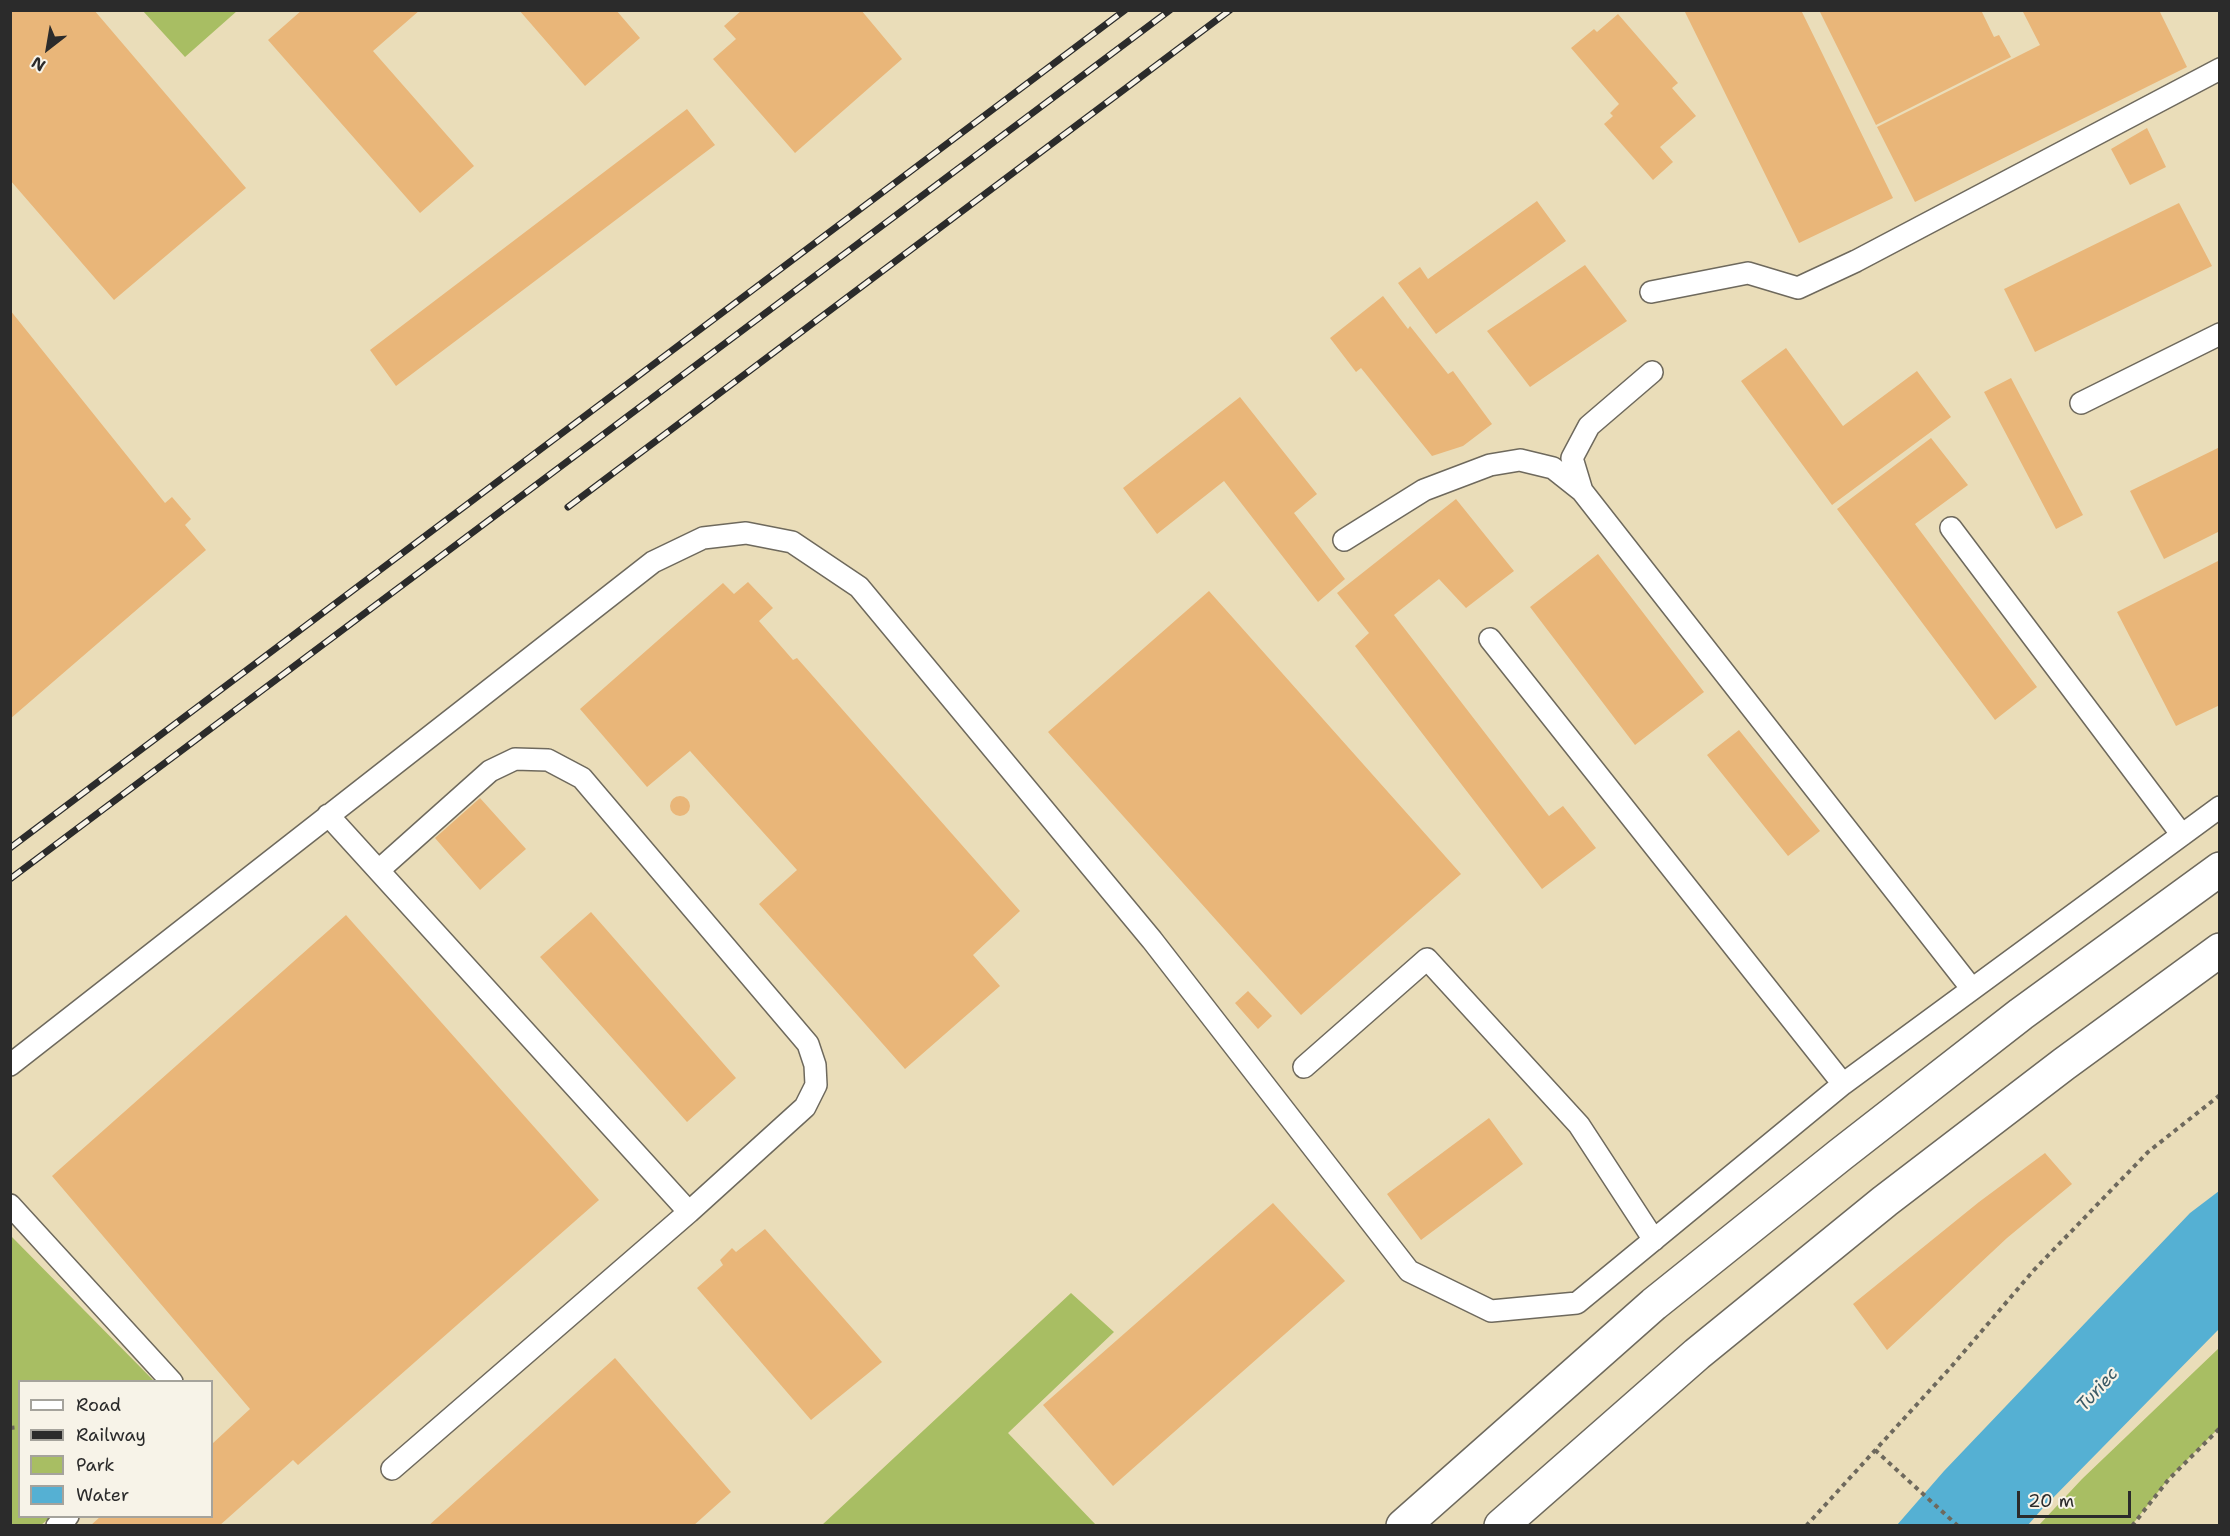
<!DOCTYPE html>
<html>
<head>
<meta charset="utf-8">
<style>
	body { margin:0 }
	#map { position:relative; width:2230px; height:1536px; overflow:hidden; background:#eaddb9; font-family:"Shantell Sans",sans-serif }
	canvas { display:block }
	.frame { position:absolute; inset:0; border:12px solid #2b2b2b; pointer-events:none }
	.legend { position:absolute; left:18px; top:1380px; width:195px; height:138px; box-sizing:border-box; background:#f7f3e8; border:2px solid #a5a39c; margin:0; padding:8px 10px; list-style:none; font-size:18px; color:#2b2b2b }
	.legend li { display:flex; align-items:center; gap:12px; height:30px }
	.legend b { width:30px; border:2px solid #a5a39c }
	.north { position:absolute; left:18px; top:18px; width:60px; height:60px; -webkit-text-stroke:4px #f7f3e8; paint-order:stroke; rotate:211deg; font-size:16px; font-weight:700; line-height:24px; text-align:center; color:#2b2b2b }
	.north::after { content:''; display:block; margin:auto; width:21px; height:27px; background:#2b2b2b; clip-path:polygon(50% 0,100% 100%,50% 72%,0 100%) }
	.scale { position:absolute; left:2017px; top:1491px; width:114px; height:27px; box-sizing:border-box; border:3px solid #2b2b2b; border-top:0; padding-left:8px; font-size:18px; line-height:21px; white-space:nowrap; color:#2b2b2b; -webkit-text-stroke:4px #f7f3e8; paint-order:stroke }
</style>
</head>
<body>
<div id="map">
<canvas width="2230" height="1536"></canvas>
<div class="frame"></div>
<ul class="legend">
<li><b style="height:8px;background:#fff"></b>Road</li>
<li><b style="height:8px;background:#2b2b2b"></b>Railway</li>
<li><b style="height:16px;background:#a8be63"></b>Park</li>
<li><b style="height:16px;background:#55b0d3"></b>Water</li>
</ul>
<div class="north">N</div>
<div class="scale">20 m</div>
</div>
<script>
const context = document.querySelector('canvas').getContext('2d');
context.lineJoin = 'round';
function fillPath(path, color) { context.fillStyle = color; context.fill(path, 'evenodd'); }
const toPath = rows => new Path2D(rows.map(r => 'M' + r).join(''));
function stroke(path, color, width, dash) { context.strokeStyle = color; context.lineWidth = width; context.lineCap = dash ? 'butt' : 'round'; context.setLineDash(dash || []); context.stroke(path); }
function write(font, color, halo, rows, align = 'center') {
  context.font = font + ' "Shantell Sans",sans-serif'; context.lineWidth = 4.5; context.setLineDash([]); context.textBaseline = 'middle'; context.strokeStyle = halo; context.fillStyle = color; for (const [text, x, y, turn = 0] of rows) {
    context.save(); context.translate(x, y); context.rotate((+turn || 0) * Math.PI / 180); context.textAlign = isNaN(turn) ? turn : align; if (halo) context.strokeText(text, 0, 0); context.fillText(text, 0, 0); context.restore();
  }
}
const green = toPath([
	[143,11,237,11,185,57],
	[11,1236,154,1381,20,1382,20,1516,51,1517,41,1525,11,1525],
	[1071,1293,1114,1332,1008,1433,1096,1525,822,1525],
	[2219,1348,2219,1428,2169,1478,2132,1525,2039,1525,2082,1479]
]);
const water = toPath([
	[2219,1191,2219,1329,2042,1509,2028,1525,1897,1525,1944,1471,2190,1213]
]);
const building = toPath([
	[10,10,94,10,246,188,114,300,10,180],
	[302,10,420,10,373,51,474,166,420,213,268,40],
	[519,10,616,10,640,38,585,86],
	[742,10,861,10,902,59,795,153,713,59,736,39,724,26],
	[1684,10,1801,10,1893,198,1799,243],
	[1819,10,1981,10,1994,37,1999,35,2011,57,1876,125],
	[2022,10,2159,10,2187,67,1915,202,1877,127,2040,45],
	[1618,14,1678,83,1672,88,1696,116,1660,147,1673,162,1653,180,1604,124,1613,116,1610,113,1619,104,1571,48,1594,29,1597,32],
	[687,109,715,145,396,386,370,350],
	[2147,128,2166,167,2130,185,2111,149],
	[1537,201,1566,241,1436,334,1398,283,1420,267,1428,279],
	[2179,203,2212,266,2035,352,2004,289],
	[1585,265,1627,321,1530,387,1487,331],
	[1383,296,1408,329,1410,326,1448,374,1453,371,1492,424,1463,446,1432,456,1361,368,1356,372,1330,338],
	[10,310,165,503,172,497,191,519,185,525,206,550,10,719],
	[1786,348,1843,426,1917,371,1951,417,1832,505,1741,381],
	[2011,378,2083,515,2056,529,1984,392],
	[1240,397,1317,494,1294,513,1345,579,1318,602,1224,481,1157,534,1123,488],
	[1931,438,1968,485,1915,524,2037,687,1995,720,1837,509],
	[2220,447,2220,531,2164,559,2130,491],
	[1456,499,1514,571,1466,608,1439,579,1394,615,1549,816,1563,806,1596,848,1542,889,1355,646,1369,633,1337,593],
	[1598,554,1704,692,1635,745,1530,607],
	[2220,560,2220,705,2176,726,2117,612],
	[748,582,773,608,759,621,793,660,797,658,1020,911,973,955,1000,986,905,1069,759,904,797,870,690,751,647,787,580,709,723,583,734,594],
	[1209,591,1461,874,1301,1015,1048,732],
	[1739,730,1820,831,1788,856,1707,755],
	'670 806a10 10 0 1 1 20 0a10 10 0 1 1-20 0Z',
	[480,798,526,849,480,890,435,838],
	[591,912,736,1078,687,1122,540,957],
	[346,915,599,1200,298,1465,293,1460,219,1526,90,1526,101,1516,212,1516,212,1444,250,1409,52,1176],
	[1248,991,1272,1016,1258,1029,1235,1003],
	[1489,1118,1523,1164,1421,1240,1387,1194],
	[2045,1153,2072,1184,2007,1238,1887,1350,1853,1304,1979,1202],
	[1273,1203,1345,1281,1113,1486,1043,1405],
	[765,1229,882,1362,811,1420,697,1288,723,1265,720,1260,732,1248,736,1252],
	[615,1358,731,1492,693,1526,428,1526]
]);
const path = toPath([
	[10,1428,20,1427],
	[1875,1450,1958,1526],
	[1806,1526,1951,1367,2034,1270,2148,1152,2220,1095],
	[2132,1526,2169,1479,2220,1428]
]);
const lane = toPath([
	[1651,292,1748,273,1798,288,1856,261,2220,69],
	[2081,403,2220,334],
	[1582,491,1572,458,1589,426,1652,372],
	[1951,528,2182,835],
	[1344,540,1424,490,1490,465,1520,460,1553,468,1582,491,1972,989],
	[1490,639,1843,1084],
	[328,815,689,1212,392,1469],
	[379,870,490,771,515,759,548,760,582,778,808,1044,815,1065,816,1085,805,1107,689,1212],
	[10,1065,653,562,703,538,746,533,792,542,859,587,1152,940,1409,1271,1491,1311,1577,1303,1843,1084,2220,807],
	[1304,1067,1427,959,1579,1125,1654,1240],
	[10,1205,172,1382],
	[57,1526,68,1516]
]);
const primary = toPath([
	[1403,1526,1654,1304,1840,1155,2021,1014,2220,869],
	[1501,1526,1697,1354,1885,1201,2064,1064,2220,950]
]);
const rail = toPath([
	[568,507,1230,10],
	[10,848,1125,10],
	[10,879,1170,10]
]);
const waterNames = [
	["Turiec",2098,1390,-48]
];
fillPath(green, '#a8be63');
fillPath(water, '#55b0d3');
fillPath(building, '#e9b679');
stroke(lane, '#6e695d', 24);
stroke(primary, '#6e695d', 36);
stroke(path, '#6e695d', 4, [4.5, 4.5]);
stroke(lane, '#fff', 21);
stroke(primary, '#fff', 33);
stroke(rail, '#2b2b2b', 7);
stroke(rail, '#f7f3e8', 4.5, [14]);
write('italic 18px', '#3a5a66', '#f7f3e8', waterNames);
</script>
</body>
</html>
